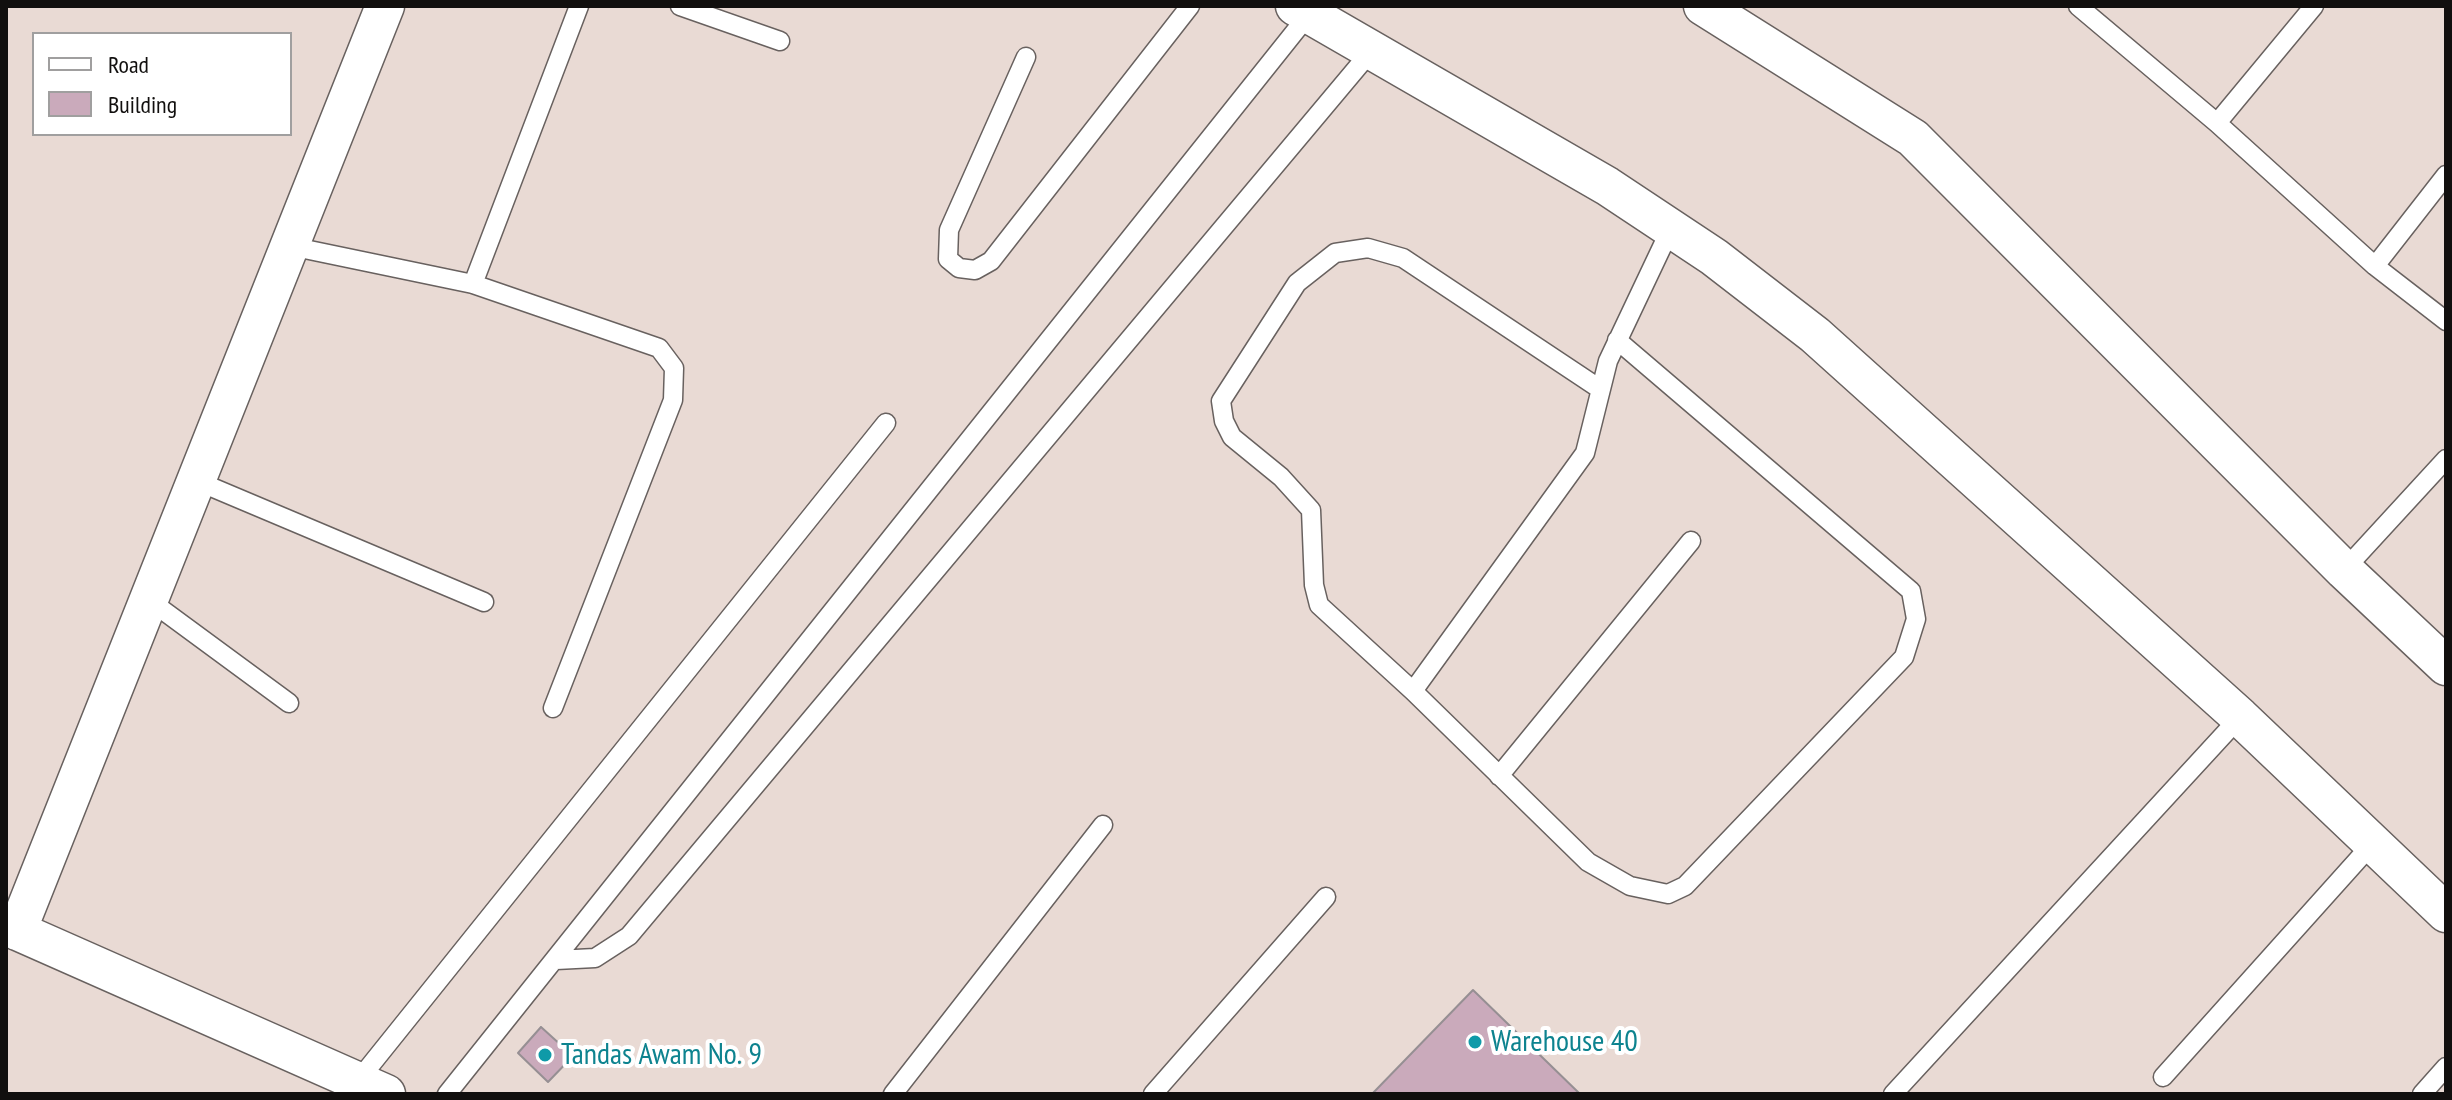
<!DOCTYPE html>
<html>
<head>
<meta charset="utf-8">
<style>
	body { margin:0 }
	#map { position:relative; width:2452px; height:1100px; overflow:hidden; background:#f0e9e6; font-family:"PT Sans Narrow",sans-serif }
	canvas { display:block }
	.frame { position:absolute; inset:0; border:8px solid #110f0e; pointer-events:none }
	.legend { position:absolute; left:32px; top:32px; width:260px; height:104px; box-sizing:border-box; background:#fff; border:2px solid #a09f9f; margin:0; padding:10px 14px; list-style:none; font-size:24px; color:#110f0e }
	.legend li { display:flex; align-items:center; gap:16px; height:40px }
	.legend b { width:40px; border:2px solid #a09f9f }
</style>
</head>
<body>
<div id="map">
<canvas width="2452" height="1100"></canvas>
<div class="frame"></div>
<ul class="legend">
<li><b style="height:10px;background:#fff"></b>Road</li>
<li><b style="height:22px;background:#caaabb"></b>Building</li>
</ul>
</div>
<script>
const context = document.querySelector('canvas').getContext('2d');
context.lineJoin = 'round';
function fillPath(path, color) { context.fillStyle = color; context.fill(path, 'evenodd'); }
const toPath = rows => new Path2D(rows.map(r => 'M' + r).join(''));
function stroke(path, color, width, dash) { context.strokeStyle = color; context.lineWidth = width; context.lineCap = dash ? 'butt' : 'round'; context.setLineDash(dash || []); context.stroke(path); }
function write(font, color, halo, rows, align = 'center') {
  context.font = font + ' "PT Sans Narrow",sans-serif'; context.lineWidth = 8; context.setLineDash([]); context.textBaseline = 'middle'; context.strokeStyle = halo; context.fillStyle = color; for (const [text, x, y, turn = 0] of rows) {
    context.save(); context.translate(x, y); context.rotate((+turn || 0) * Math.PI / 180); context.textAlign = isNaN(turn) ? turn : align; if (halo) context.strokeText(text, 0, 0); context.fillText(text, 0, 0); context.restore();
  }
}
const built = toPath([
	[6,6,2446,6,2446,1094,6,1094],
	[34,34,290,34,290,134,34,134]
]);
const building = toPath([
	[1473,990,1580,1094,1372,1094,1473,990],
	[541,1027,573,1056,548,1082,518,1053,541,1027]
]);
const lane = toPath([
	[680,6,780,41],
	[2078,6,2217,123,2375,266,2446,321],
	[1026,57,949,230,948,259,959,268,975,270,991,261,1190,6],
	[2217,123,2314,6],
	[290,246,473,284,659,348,674,368,673,400,553,708],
	[2375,266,2446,175],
	[473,284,579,6],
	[1600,389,1403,258,1368,248,1335,253,1297,283,1221,401,1224,421,1232,437,1281,477,1311,510,1314,585,1319,605,1413,691,1588,862,1630,886,1668,894,1685,886,1904,657,1916,619,1911,591,1617,340],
	[197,481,484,602],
	[2344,570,2446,459],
	[149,600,289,703],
	[1413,691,1585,453,1608,361,1671,228],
	[1499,776,1691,541],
	[556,960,595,958,629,936,1372,50],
	[2163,1077,2372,844],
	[357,1082,886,423],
	[447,1094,1309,14],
	[893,1094,1103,825],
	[1153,1094,1326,897],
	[1893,1094,2240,717],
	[2422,1094,2446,1067]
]);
const street = toPath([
	[1295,6,1607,186,1714,257,1815,335,2240,717,2446,913],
	[1703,6,1913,138,2344,570,2446,666],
	[6,926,386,1094],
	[17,931,385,6]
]);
const markers = [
	[1475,1042,8,"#0f9aa8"],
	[545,1055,8,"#0f9aa8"]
];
const cultureNames = [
	["Warehouse 40",1491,1042],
	["Tandas Awam No. 9",561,1055]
];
fillPath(built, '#e9dad4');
fillPath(building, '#caaabb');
stroke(building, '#968f93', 2);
stroke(lane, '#68615f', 21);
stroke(street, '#68615f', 41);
stroke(lane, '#fff', 18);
stroke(street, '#fff', 38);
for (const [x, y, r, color] of markers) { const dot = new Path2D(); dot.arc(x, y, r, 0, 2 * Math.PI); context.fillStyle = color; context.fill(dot); stroke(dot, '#fff', 3); }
write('30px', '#0d838f', '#fff', cultureNames, 'left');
</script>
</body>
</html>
